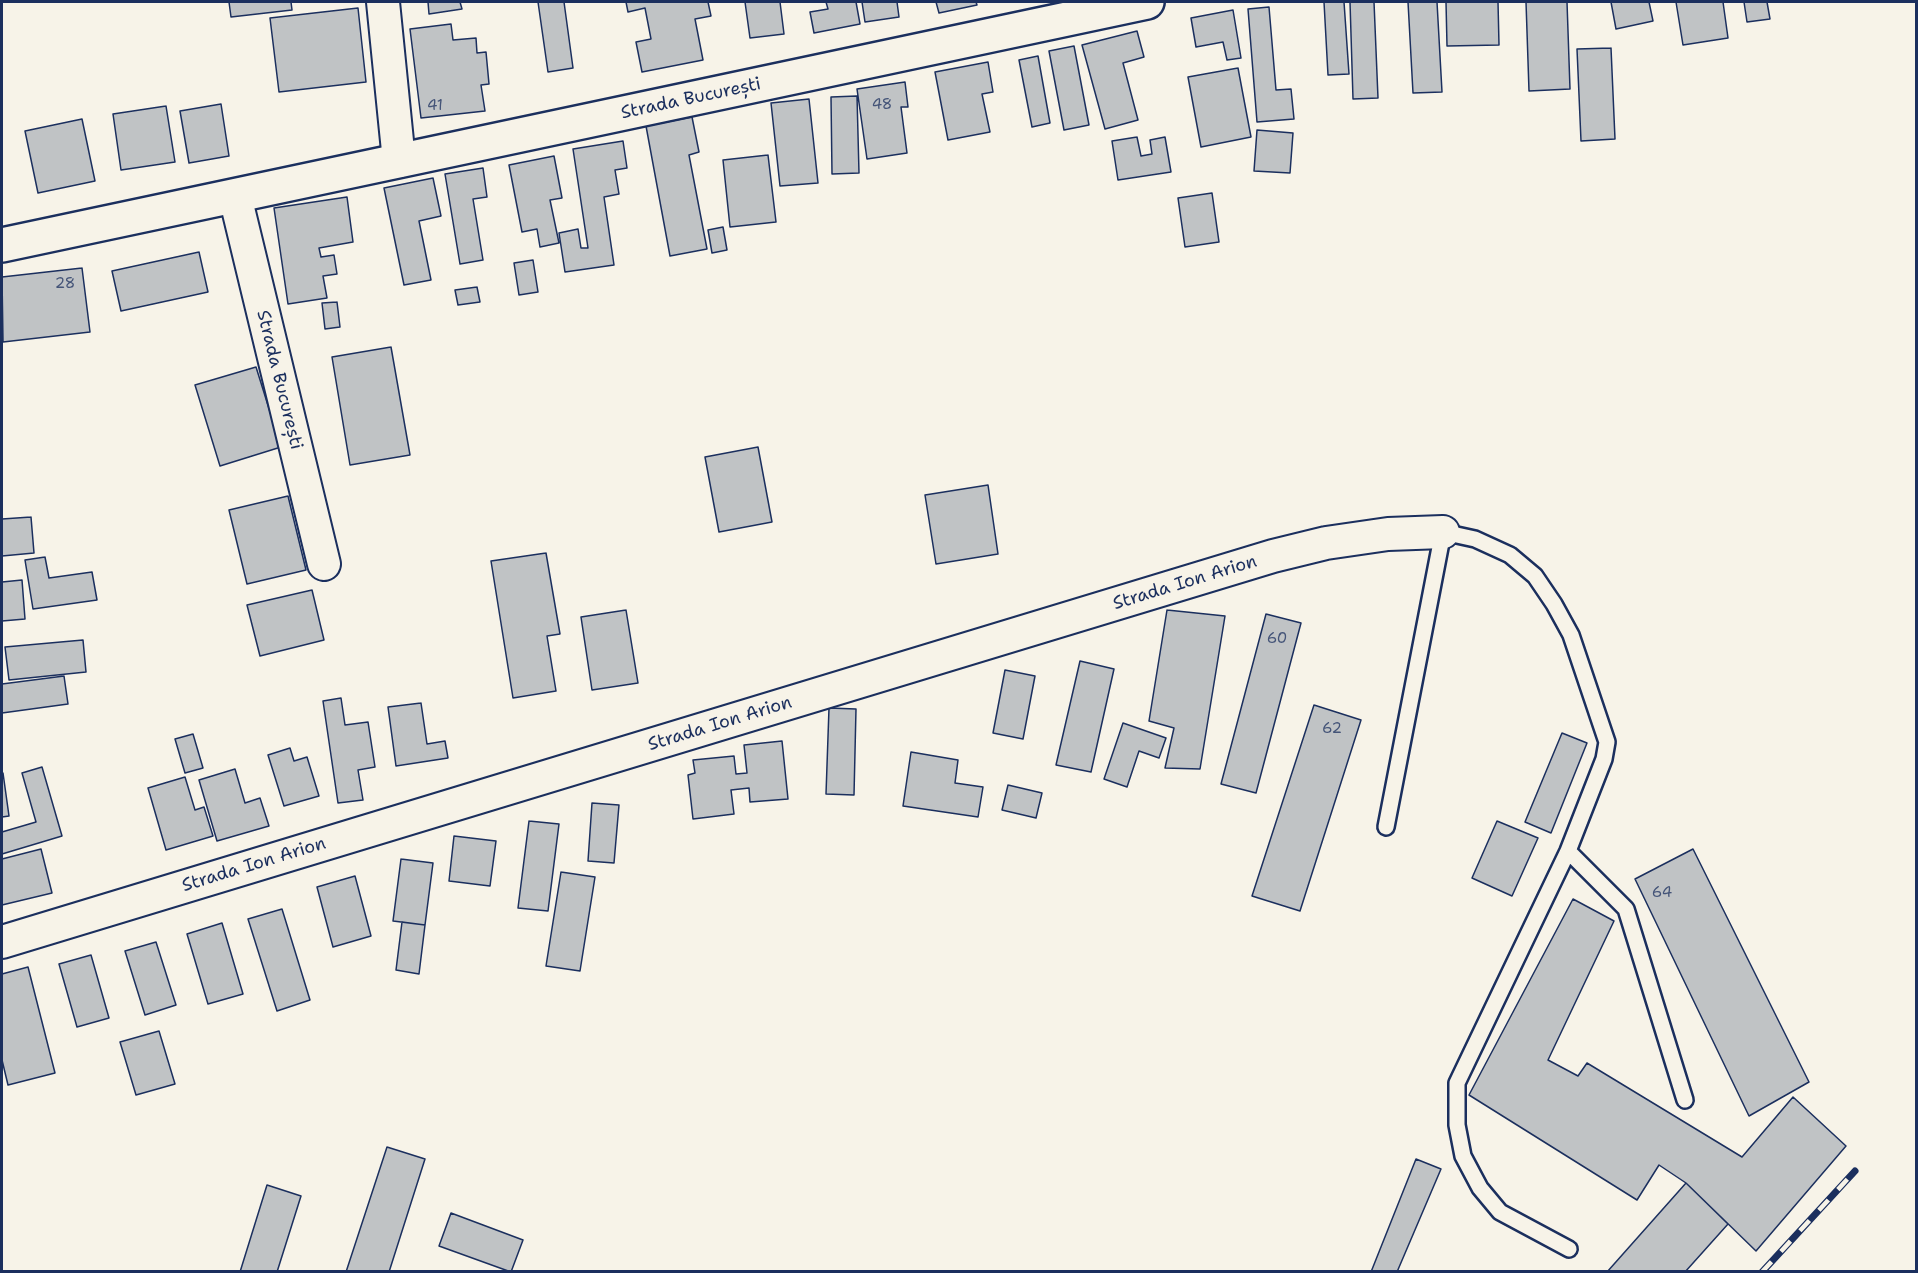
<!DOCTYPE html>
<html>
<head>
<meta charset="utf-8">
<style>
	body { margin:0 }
	#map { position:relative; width:1918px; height:1273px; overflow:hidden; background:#f7f3e8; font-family:"Shantell Sans",sans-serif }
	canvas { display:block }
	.frame { position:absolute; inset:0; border:3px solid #1b2f5e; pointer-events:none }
</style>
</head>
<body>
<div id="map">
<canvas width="1918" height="1273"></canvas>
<div class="frame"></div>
</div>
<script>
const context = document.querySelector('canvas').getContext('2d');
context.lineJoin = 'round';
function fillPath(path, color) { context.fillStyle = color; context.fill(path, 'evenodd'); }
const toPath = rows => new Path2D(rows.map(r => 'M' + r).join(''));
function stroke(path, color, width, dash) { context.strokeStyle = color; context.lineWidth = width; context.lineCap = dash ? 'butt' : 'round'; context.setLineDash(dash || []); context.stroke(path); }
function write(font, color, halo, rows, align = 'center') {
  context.font = font + ' "Shantell Sans",sans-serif'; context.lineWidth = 6; context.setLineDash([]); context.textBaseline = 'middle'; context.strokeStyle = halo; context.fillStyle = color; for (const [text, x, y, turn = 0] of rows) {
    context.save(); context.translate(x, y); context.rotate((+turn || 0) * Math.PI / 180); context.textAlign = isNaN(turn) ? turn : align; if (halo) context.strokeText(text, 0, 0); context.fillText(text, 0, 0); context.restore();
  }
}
const building = toPath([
	[229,2,291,2,292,10,231,17,229,2],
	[428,2,460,2,462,9,429,14,428,2],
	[538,2,564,2,573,68,548,72,538,2],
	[626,2,708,2,711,16,695,19,703,60,642,72,636,42,651,39,645,8,628,12,626,2],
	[745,2,780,2,784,34,750,38,745,2],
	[826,2,856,2,860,24,814,33,810,12,828,9,826,2],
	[862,2,897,2,899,17,865,22,862,2],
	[936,2,976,2,977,5,939,13,936,2],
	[1324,2,1344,2,1349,74,1328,75,1324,2],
	[1350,2,1374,2,1378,98,1353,99,1350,2],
	[1408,2,1437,2,1442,92,1413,93,1408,2],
	[1446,2,1498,2,1499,45,1447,46,1446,2],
	[1526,2,1567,2,1570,89,1529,91,1526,2],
	[1611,2,1649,2,1653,21,1616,29,1611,2],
	[1676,2,1723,2,1728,38,1683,45,1676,2],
	[1744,2,1767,2,1770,19,1747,22,1744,2],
	[1269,7,1276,90,1291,89,1294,119,1257,122,1248,9,1269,7],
	[358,8,366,82,279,92,270,18,358,8],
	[1233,10,1241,58,1227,60,1223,42,1196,47,1191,18,1233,10],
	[451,24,453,40,476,38,477,53,486,52,489,84,481,85,485,111,421,118,410,29,451,24],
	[1137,31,1144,57,1123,63,1138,120,1105,129,1082,45,1137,31],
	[1074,46,1089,125,1064,130,1049,51,1074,46],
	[1611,48,1615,139,1581,141,1577,49,1611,48],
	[1038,56,1050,123,1032,127,1019,60,1038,56],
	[988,62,993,92,982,94,990,132,948,140,935,72,988,62],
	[1238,68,1251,137,1201,147,1188,77,1238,68],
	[905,82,908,107,901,107,907,153,867,159,857,89,905,82],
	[857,96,859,173,832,174,831,97,857,96],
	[809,99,818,183,780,186,771,103,809,99],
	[221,104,229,156,189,163,180,111,221,104],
	[166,106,175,162,121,170,113,114,166,106],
	[692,117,699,152,689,155,707,249,670,256,646,126,692,117],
	[82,119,95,181,38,193,25,131,82,119],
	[1257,130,1293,133,1290,173,1254,171,1257,130],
	[1137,137,1141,156,1152,154,1150,140,1165,137,1171,172,1118,180,1112,141,1137,137],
	[623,141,627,168,615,170,619,194,604,197,614,265,565,272,559,233,578,229,581,248,588,248,573,149,623,141],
	[768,155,776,222,730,227,723,160,768,155],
	[554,156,562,198,550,200,559,243,540,247,537,229,522,232,509,165,554,156],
	[483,168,487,197,473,199,483,260,460,264,445,174,483,168],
	[433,178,441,216,419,221,431,280,404,285,384,188,433,178],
	[1212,193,1219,242,1185,247,1178,198,1212,193],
	[347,197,353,242,319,248,321,257,334,255,337,274,323,276,327,298,288,304,274,208,347,197],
	[723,227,727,250,712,253,708,230,723,227],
	[199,252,208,292,121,311,112,271,199,252],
	[533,260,538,292,519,295,514,263,533,260],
	[82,268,90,332,3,342,2,277,82,268],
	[477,287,480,302,458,305,455,290,477,287],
	[337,302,340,327,325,329,322,303,337,302],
	[391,347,410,455,350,465,332,357,391,347],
	[256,367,281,447,220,466,195,385,256,367],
	[758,447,772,522,719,532,705,457,758,447],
	[988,485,998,554,936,564,925,495,988,485],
	[288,496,306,570,247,584,229,510,288,496],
	[31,517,34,553,2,556,2,519,31,517],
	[546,553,560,634,547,636,556,691,513,698,491,561,546,553],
	[45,557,49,578,92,572,97,600,33,609,25,560,45,557],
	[22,580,25,619,2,621,2,582,22,580],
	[312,590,324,640,260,656,247,605,312,590],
	[626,610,638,683,592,690,581,617,626,610],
	[1167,610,1225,616,1200,769,1165,768,1174,728,1149,721,1167,610],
	[1266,614,1301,623,1256,793,1221,784,1266,614],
	[83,640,86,672,9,680,5,647,83,640],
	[1080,661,1114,669,1091,772,1056,765,1080,661],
	[1005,670,1035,676,1023,739,993,733,1005,670],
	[64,676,68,704,2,713,2,684,64,676],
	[341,698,345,725,368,722,375,767,358,770,363,800,338,803,323,701,341,698],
	[421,703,427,744,445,741,448,758,396,766,388,707,421,703],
	[1314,705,1361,720,1300,911,1252,896,1314,705],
	[829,708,856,709,854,795,826,794,829,708],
	[1123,723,1166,738,1159,758,1139,751,1127,787,1104,779,1123,723],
	[1562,733,1587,743,1551,833,1525,822,1562,733],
	[193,734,203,768,185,773,175,739,193,734],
	[782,741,788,799,750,802,749,788,731,790,734,814,693,819,688,775,695,773,693,760,734,756,736,774,747,773,744,745,782,741],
	[290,748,294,761,307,757,319,796,284,806,268,755,290,748],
	[911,752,958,760,955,783,983,787,978,817,903,806,911,752],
	[42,767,62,836,2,854,2,832,36,822,22,773,42,767],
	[235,769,245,803,260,798,269,826,217,841,199,780,235,769],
	[2,773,3,773,9,816,2,817,2,773],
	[185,777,195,810,204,807,213,836,166,850,148,788,185,777],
	[1008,785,1042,793,1036,818,1002,810,1008,785],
	[592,803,619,805,614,863,588,861,592,803],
	[529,821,559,824,548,911,518,908,529,821],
	[1497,821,1538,838,1512,896,1472,878,1497,821],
	[454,836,496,841,490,886,449,881,454,836],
	[41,849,52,893,2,905,2,859,41,849],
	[1693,849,1809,1082,1749,1116,1635,879,1693,849],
	[401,859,433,863,425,925,393,921,401,859],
	[561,872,595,877,580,971,546,966,561,872],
	[355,876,371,936,333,947,317,887,355,876],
	[1573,899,1614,921,1548,1060,1578,1076,1587,1063,1742,1157,1793,1097,1846,1146,1756,1251,1686,1183,1659,1165,1637,1200,1469,1095,1573,899],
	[282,909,310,1000,277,1011,248,919,282,909],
	[402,922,425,925,419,974,396,970,402,922],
	[222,923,243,994,208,1004,187,934,222,923],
	[156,942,176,1005,145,1015,125,951,156,942],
	[91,955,109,1018,77,1027,59,964,91,955],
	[28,967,55,1073,8,1085,2,1060,2,974,28,967],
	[159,1031,175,1084,136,1095,120,1042,159,1031],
	[387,1147,425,1159,389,1272,346,1272,387,1147],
	[1416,1159,1441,1169,1397,1272,1371,1272,1416,1159],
	[1686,1183,1728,1224,1685,1272,1607,1272,1686,1183],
	[267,1185,301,1196,277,1272,240,1272,267,1185],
	[451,1213,523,1240,511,1272,439,1246,451,1213]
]);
const service = toPath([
	[1386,827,1443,532,1475,539,1510,555,1535,576,1554,604,1571,635,1607,742,1604,759,1568,851,1457,1083,1457,1125,1463,1156,1480,1188,1500,1212,1569,1249],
	[1568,851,1626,909,1685,1100]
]);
const minor = toPath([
	[383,2,399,161],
	[235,196,324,564],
	[2,942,1273,556,1326,543,1388,534,1443,532]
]);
const secondary = toPath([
	[2,245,1147,2]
]);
const rail = toPath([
	[1762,1272,1855,1171]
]);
const numberNames = [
	["48",882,105],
	["41",435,106],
	["28",65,284],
	["60",1277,639],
	["62",1332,729],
	["64",1662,893]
];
const streetNames = [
	["Strada București",691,99,-12],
	["Strada București",279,380,76],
	["Strada Ion Arion",1185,583,-17],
	["Strada Ion Arion",720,724,-17],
	["Strada Ion Arion",254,865,-17]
];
fillPath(building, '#c0c3c5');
stroke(building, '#1b2f5e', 1.5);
stroke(service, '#1b2f5e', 20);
stroke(minor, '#1b2f5e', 36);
stroke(secondary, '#1b2f5e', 38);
stroke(service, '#f7f3e8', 15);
stroke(minor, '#f7f3e8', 32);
stroke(secondary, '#f7f3e8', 33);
stroke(rail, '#1b2f5e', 7);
stroke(rail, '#f7f3e8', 4.5, [14]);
write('15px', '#445478', null, numberNames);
write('18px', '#1b2f5e', '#f7f3e8', streetNames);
</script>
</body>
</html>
